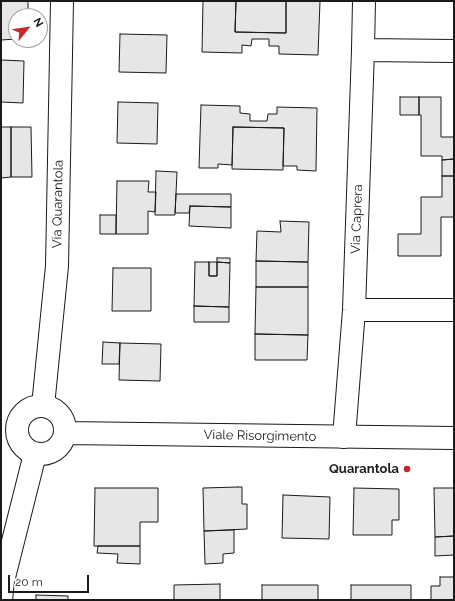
<!DOCTYPE html>
<html>
<head>
<meta charset="utf-8">
<style>
	body { margin:0 }
	#map { position:relative; width:455px; height:601px; overflow:hidden; background:#fff; font-family:Raleway,sans-serif }
	canvas { display:block }
	.frame { position:absolute; inset:0; border:2px solid #1a1a1a; pointer-events:none }
	.north { position:absolute; left:8px; top:8px; width:40px; height:40px; box-sizing:border-box; background:#fff; border:1px solid #a3a3a3; border-radius:50%; rotate:61deg; font-size:11px; font-weight:700; line-height:16px; text-align:center; color:#1a1a1a }
	.north::after { content:''; display:block; margin:auto; width:14px; height:18px; background:#c62828; clip-path:polygon(50% 0,100% 100%,50% 72%,0 100%) }
	.scale { position:absolute; left:8px; top:575px; width:81px; height:18px; box-sizing:border-box; border:2px solid #1a1a1a; border-top:0; padding-left:5px; font-size:12px; line-height:14px; white-space:nowrap; color:#1a1a1a; -webkit-text-stroke:3px #fff; paint-order:stroke }
</style>
</head>
<body>
<div id="map">
<canvas width="455" height="601"></canvas>
<div class="frame"></div>
<div class="north">N</div>
<div class="scale">20 m</div>
</div>
<script>
const context = document.querySelector('canvas').getContext('2d');
context.lineJoin = 'round';
function fillPath(path, color) { context.fillStyle = color; context.fill(path, 'evenodd'); }
const toPath = rows => new Path2D(rows.map(r => 'M' + r).join(''));
function stroke(path, color, width, dash) { context.strokeStyle = color; context.lineWidth = width; context.lineCap = dash ? 'butt' : 'round'; context.setLineDash(dash || []); context.stroke(path); }
function write(font, color, halo, rows, align = 'center') {
  context.font = font + ' Raleway,sans-serif'; context.lineWidth = 3; context.setLineDash([]); context.textBaseline = 'middle'; context.strokeStyle = halo; context.fillStyle = color; for (const [text, x, y, turn = 0] of rows) {
    context.save(); context.translate(x, y); context.rotate((+turn || 0) * Math.PI / 180); context.textAlign = isNaN(turn) ? turn : align; if (halo) context.strokeText(text, 0, 0); context.fillText(text, 0, 0); context.restore();
  }
}
const building = toPath([
	[1,1,28,1,28,16,16,16,16,39,1,40,1,1],
	[203,1,236,1,235,32,286,33,286,1,320,1,318,55,279,54,279,46,269,46,269,39,252,39,251,46,242,45,242,53,202,52,203,1],
	[236,1,286,1,286,33,235,32,236,1],
	[120,34,167,35,166,73,119,72,120,34],
	[1,60,24,61,23,103,1,102,1,60],
	[400,97,419,97,419,115,400,115,400,97],
	[419,97,441,97,441,137,454,137,454,159,442,160,442,156,421,156,421,115,419,115,419,97],
	[118,102,158,103,157,144,117,143,118,102],
	[201,105,240,106,240,113,250,114,250,121,267,121,268,114,277,114,277,107,317,108,316,171,297,170,297,166,283,166,284,128,233,127,232,165,218,164,218,168,199,168,201,105],
	[1,127,11,127,11,177,1,178,1,127],
	[11,127,31,127,32,177,11,177,11,127],
	[233,127,284,128,283,170,232,169,233,127],
	[454,159,454,176,442,176,442,160,454,159],
	[156,171,177,172,175,215,155,215,156,171],
	[442,176,454,176,454,217,441,217,441,256,398,256,398,234,421,234,421,197,442,197,442,176],
	[117,181,149,181,148,192,156,192,155,212,148,211,148,234,116,234,117,181],
	[176,194,231,194,231,207,190,206,189,213,175,213,176,194],
	[190,206,231,207,231,228,189,226,190,206],
	[100,215,116,215,116,234,100,234,100,215],
	[280,221,309,222,308,262,256,261,257,231,281,232,280,221],
	[217,258,230,258,230,263,217,262,217,258],
	[256,261,308,262,308,287,256,287,256,261],
	[195,262,209,262,209,276,217,276,217,262,230,263,229,307,194,306,195,262],
	[209,262,217,262,217,276,209,276,209,262],
	[113,268,151,268,151,311,112,311,113,268],
	[256,287,308,287,308,335,255,334,256,287],
	[194,306,229,307,229,322,194,322,194,306],
	[255,334,308,335,307,360,255,360,255,334],
	[103,342,120,343,119,364,102,364,103,342],
	[120,343,161,344,160,381,119,380,120,343],
	[238,487,242,487,242,504,247,504,247,529,204,531,203,488,238,487],
	[95,488,158,488,158,522,140,522,140,546,94,546,95,488],
	[354,488,399,489,399,520,392,520,392,535,353,535,354,488],
	[434,488,454,488,454,536,435,537,434,488],
	[283,495,330,497,329,539,282,538,283,495],
	[234,530,234,553,223,554,223,563,205,564,204,531,234,530],
	[454,536,454,555,435,556,435,537,454,536],
	[98,546,140,546,140,564,117,563,118,554,97,553,98,546],
	[440,577,454,577,454,600,431,600,431,586,440,586,440,577],
	[220,584,220,600,174,600,174,585,220,584],
	[262,585,318,585,318,600,262,600,262,585],
	[351,585,411,585,411,600,351,600,351,585],
	[36,595,68,596,68,600,36,600,36,595]
]);
const street = toPath([
	[363,50,454,51],
	[354,310,454,310],
	[344,437,354,310,363,50,364,1],
	[1,600,3,581,35,454]
]);
const secondary = toPath([
	'17 430a24 24 0 1 1 48 0a24 24 0 1 1-48 0Z',
	[43,406,57,266,62,1],
	[65,433,454,438]
]);
const markers = [
	[407,469,4,"#c62828"]
];
const streetNames = [
	["Via Quarantola",58,204,-89],
	["Via Caprera",357,219,-88],
	["Viale Risorgimento",260,436,1]
];
const poiNames = [
	["Quarantola",399,469]
];
fillPath(building, '#e6e6e6');
stroke(building, '#1a1a1a', 1);
stroke(street, '#1a1a1a', 24);
stroke(secondary, '#1a1a1a', 24);
stroke(street, '#fff', 22);
stroke(secondary, '#fff', 22);
for (const [x, y, r, color] of markers) { const dot = new Path2D(); dot.arc(x, y, r, 0, 2 * Math.PI); context.fillStyle = color; context.fill(dot); stroke(dot, '#fff', 1.5); }
write('13px', '#1a1a1a', '#fff', streetNames);
write('bold 13px', '#1a1a1a', '#fff', poiNames, 'right');
</script>
</body>
</html>
